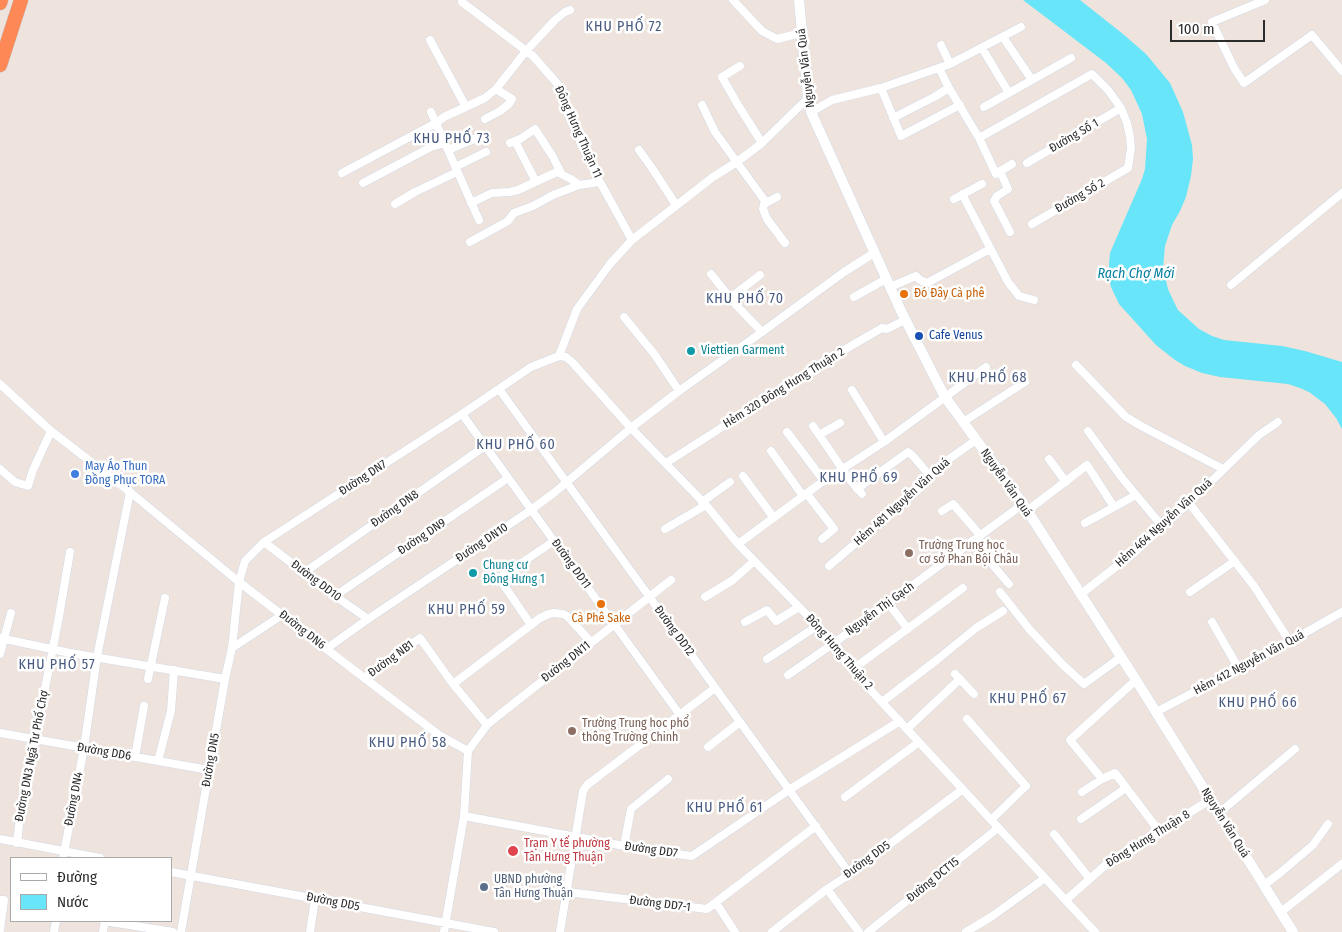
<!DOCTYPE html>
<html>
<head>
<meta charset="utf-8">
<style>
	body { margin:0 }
	#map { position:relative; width:1342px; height:932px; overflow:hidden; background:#eee4dd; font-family:"Fira Sans Condensed",sans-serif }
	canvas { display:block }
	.legend { position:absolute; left:10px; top:857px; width:162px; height:65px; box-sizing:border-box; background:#fff; border:1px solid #aaa; margin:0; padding:6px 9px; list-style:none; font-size:15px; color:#2b2b2b }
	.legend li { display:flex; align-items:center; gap:10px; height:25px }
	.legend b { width:25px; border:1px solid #aaa }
	.scale { position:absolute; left:1170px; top:20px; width:95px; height:22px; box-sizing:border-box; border:2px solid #2b2b2b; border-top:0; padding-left:6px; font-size:15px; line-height:18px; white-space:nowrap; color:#2b2b2b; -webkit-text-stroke:4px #fff; paint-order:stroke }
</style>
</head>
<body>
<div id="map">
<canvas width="1342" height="932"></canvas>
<ul class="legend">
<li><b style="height:6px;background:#fff"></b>Đường</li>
<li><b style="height:14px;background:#68e5f8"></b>Nước</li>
</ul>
<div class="scale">100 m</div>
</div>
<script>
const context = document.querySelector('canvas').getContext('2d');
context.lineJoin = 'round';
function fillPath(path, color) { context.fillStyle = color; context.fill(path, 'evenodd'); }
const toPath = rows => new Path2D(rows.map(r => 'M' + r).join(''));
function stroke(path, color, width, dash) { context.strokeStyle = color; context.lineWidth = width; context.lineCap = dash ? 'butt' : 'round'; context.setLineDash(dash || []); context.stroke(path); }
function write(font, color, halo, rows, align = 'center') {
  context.font = font + ' "Fira Sans Condensed",sans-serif'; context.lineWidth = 5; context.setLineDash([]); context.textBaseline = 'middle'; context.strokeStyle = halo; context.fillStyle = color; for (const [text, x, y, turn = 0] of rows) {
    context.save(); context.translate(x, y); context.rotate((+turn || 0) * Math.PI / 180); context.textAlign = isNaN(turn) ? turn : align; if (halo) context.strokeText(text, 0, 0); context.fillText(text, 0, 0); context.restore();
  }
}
const water = toPath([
	[1023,0,1080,0,1123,34,1146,54,1170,83,1183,112,1192,145,1193,159,1191,176,1186,197,1180,211,1172,225,1165,246,1163,268,1168,289,1174,302,1178,310,1188,319,1199,329,1212,336,1224,340,1282,346,1305,351,1342,362,1342,429,1336,418,1325,404,1309,392,1300,388,1288,384,1220,377,1202,373,1185,366,1175,360,1156,345,1119,304,1111,287,1109,278,1109,264,1110,253,1116,239,1142,179,1145,169,1147,139,1142,114,1131,90,1122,78,1106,63]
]);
const street = toPath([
	[462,0,462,2,533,56,561,88,564,104,583,148,600,182,632,240],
	[733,0,762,31,777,39,801,33],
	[1265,0,1212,22,1234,68,1244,83,1312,35,1342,71],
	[1003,37,1032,80],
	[430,40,466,107],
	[941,45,950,64],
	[982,48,1009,93],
	[740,66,722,77,738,105,762,143],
	[939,68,949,88,979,138,996,174,1012,164],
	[881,88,901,136,960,105],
	[702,105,715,132,765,201,763,209,767,219,785,243],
	[984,107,1071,58],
	[431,112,479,220],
	[811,112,832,100,881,88,950,64,1021,27],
	[893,118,934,97,949,88],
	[485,119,500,111,509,104,512,99,496,89],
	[979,138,1092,74,1108,90,1121,108,1127,123,1130,137,1131,148,1128,168,1032,224],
	[515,141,536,182],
	[510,143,520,139,535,129,553,157,561,173],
	[448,150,479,137],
	[639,150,652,168,676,205],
	[1027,163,1121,108],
	[455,167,486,152],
	[1000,171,1008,189,997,196,994,201,1010,232],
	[342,173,436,123,444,117,485,98,496,89,526,51,555,20,565,12,570,10],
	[363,183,431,147,445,143],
	[962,194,1008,282,1019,296,1034,300],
	[954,199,982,184],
	[471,203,492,193,510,192,518,190,557,172,571,179,579,185],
	[395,204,415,192,457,172],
	[764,204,777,197],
	[470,242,508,221,514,213,533,206,553,195,579,185,600,182],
	[711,274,735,304,762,332],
	[1231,285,1342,193],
	[890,287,916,276,920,280,927,283,990,249],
	[854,297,886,279],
	[730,298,760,275],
	[624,317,655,355,679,391],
	[559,356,566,357,572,362,631,428,706,505,738,544,834,643,865,684,1095,932],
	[559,356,577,309,610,264,632,240,713,177,737,162,762,143,808,98],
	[1076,365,1126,417,1143,427,1223,469],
	[0,384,51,431,130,492,239,582,282,615,439,735,468,751],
	[499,389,850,874],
	[852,390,884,442],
	[462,414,680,715],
	[963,422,1025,382],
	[813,426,850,480,862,494],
	[1088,431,1122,478,1162,526],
	[787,432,824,481],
	[819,435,840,423],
	[771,451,803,496],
	[1049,459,1066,482],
	[666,463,837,354,882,328,887,329,905,320],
	[0,469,15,482,28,486,33,470,51,431],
	[743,476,774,518],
	[857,489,908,452,913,456,930,476],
	[807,494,834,529,822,539],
	[702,502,730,482],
	[1189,503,1254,586,1290,642],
	[942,511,953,504,980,535],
	[1027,511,1087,465,1114,507],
	[1085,523,1136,495],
	[665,529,706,505],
	[972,541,1009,584],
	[264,542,335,596,368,619],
	[738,544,818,485,884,442,986,367],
	[829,566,919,489,942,464,976,440],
	[305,572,485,446],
	[1000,592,1030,630,1063,665,1084,684,1121,657],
	[1190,592,1235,561],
	[1081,594,1135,552,1161,527,1189,503,1259,435,1278,422],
	[335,596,508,478],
	[705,597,733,580,754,561],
	[888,603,908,629],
	[745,622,767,610,776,621,799,607],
	[1212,622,1239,669],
	[531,625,540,618,549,614,554,613,563,614,567,616,591,642],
	[0,638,70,653,225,679],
	[232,648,282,615],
	[326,649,368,619,531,510,555,492,631,428,679,391,762,332,844,272,874,253],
	[0,654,11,613],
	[767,659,817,626],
	[853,669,963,588],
	[955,674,974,694],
	[788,675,834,643,1023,504],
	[364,678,420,638,453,684,487,725],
	[148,679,165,598],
	[1136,680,1070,740,1102,779,1115,773,1159,831],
	[453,684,531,625,499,578,554,541],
	[882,702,938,659,976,628,1003,611],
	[1156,712,1280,647,1342,612],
	[967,719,1026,786,991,820],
	[907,729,960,679],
	[0,733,209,770],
	[708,747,740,722],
	[468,751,487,725,499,715,671,580],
	[135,757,144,706],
	[158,761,171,711,174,670],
	[1082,792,1102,779],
	[845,797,919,742],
	[1219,813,1295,749],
	[464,816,646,850,692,856,789,790,900,721],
	[1081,819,1126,788],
	[1054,834,1090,879],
	[0,839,100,858],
	[17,843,20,817,58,622,70,552],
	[624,846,631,809,668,779],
	[63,858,84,748,97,657,130,492],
	[171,872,494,932],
	[1264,885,1280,873,1313,845,1328,824],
	[827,889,859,932],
	[567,892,707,909,816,826],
	[0,900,4,900,0,930],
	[1066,900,1110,861,1210,800],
	[716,903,735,932],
	[1281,912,1342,864],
	[104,921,173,932],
	[54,932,56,921],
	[103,932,105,921],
	[181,932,225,679,232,648,239,582,245,561,264,542,462,414,531,367,559,356],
	[310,932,315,899],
	[444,932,464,816,468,751],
	[560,932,583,791,587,785,715,688],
	[772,932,827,889,850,874,963,789],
	[868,932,998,828],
	[966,932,991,917,1045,878]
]);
const secondary = toPath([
	[799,0,808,98,811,112,901,311,932,372,945,397,1023,504,1136,680,1293,932]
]);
const highway = toPath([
	[0,3,1,0],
	[0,65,21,0]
]);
const markers = [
	[904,294,5,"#e8710a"],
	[919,336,5,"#1a4fb4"],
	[691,351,5,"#0f9aa8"],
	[75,474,5,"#3f7fe0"],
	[909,553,5,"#8d6e63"],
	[473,573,5,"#0f9aa8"],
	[601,604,5,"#e8710a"],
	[572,731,5,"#8d6e63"],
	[513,851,6,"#e0444e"],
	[484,887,5,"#5c6f8a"]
];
const streetNames = [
	["Nguyễn Văn Quá",806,68,-97],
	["Đông Hưng Thuận 11",578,132,66],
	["Đường Số 1",1074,136,-30],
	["Đường Số 2",1080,196,-30],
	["Hẻm 320 Đông Hưng Thuận 2",784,388,-32],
	["Đường DN7",363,478,-33],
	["Nguyễn Văn Quá",1006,483,55],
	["Hẻm 481 Nguyễn Văn Quá",902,502,-42],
	["Đường DN8",395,509,-35],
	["Hẻm 464 Nguyễn Văn Quá",1164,523,-42],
	["Đường DN9",422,537,-34],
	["Đường DN10",482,543,-34],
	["Đường DD11",571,564,54],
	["Đường DD10",316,581,37],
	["Nguyễn Thị Gạch",880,609,-36],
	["Đường DN6",302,630,38],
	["Đường DD12",674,631,54],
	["Đông Hưng Thuận 2",839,652,49],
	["Đường NB1",391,659,-36],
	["Đường DN11",566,662,-38],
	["Hẻm 412 Nguyễn Văn Quá",1249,663,-28],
	["Đường DD6",104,752,10],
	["Đường DN3 Ngã Tư Phố Chợ",32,756,-79],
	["Đường DN5",211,760,-80],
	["Đường DN4",74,799,-79],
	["Nguyễn Văn Quá",1225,823,58],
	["Đông Hưng Thuận 8",1148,839,-32],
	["Đường DD7",651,850,8],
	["Đường DD5",867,860,-36],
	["Đường DCT15",933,880,-39],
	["Đường DD5",333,902,11],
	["Đường DD7-1",660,904,7]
];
const foodNames = [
	["Đó Đây Cà phê",914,294],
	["Cà Phê Sake",601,619,"center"]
];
const transitNames = [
	["Cafe Venus",929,336]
];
const cultureNames = [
	["Viettien Garment",701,351],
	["Chung cư",483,566],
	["Đông Hưng 1",483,580]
];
const shopNames = [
	["May Áo Thun",85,467],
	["Đồng Phục TORA",85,481]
];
const educationNames = [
	["Trường Trung học",919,546],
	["cơ sở Phan Bội Châu",919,560],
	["Trường Trung học phổ",582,724],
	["thông Trường Chinh",582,738]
];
const healthNames = [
	["Trạm Y tế phường",524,844],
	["Tân Hưng Thuận",524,858]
];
const serviceNames = [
	["UBND phường",494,880],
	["Tân Hưng Thuận",494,894]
];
const neighbourhoodNames = [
	["KHU PHỐ 72",624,27],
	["KHU PHỐ 73",452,139],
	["KHU PHỐ 70",745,299],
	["KHU PHỐ 68",988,378],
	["KHU PHỐ 60",516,445],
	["KHU PHỐ 69",859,478],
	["KHU PHỐ 59",467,610],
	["KHU PHỐ 57",57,665],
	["KHU PHỐ 67",1028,699],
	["KHU PHỐ 66",1258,703],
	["KHU PHỐ 58",408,743],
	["KHU PHỐ 61",725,808]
];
const waterNames = [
	["Rạch Chợ Mới",1136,274]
];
fillPath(water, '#68e5f8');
stroke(street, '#d2d8e5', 9);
stroke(secondary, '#d2d8e5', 11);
stroke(highway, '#c4c4c4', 15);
stroke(street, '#fff', 8);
stroke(secondary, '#fff', 10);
stroke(highway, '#ff8857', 14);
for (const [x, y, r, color] of markers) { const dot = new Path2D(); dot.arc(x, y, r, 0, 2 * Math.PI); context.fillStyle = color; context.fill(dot); stroke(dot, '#fff', 2); }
write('12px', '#2b2b2b', '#fff', streetNames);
write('12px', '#c56008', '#fff', foodNames, 'left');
write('12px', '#164399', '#fff', transitNames, 'left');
write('12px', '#0d838f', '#fff', cultureNames, 'left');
write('12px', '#366cbe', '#fff', shopNames, 'left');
write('12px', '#785e54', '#fff', educationNames, 'left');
write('12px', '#be3a42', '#fff', healthNames, 'left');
write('12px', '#4e5e75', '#fff', serviceNames, 'left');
context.letterSpacing = '1px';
write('14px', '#485a80', '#fff', neighbourhoodNames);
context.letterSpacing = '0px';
write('italic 14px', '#0480a0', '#fff', waterNames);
</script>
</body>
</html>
